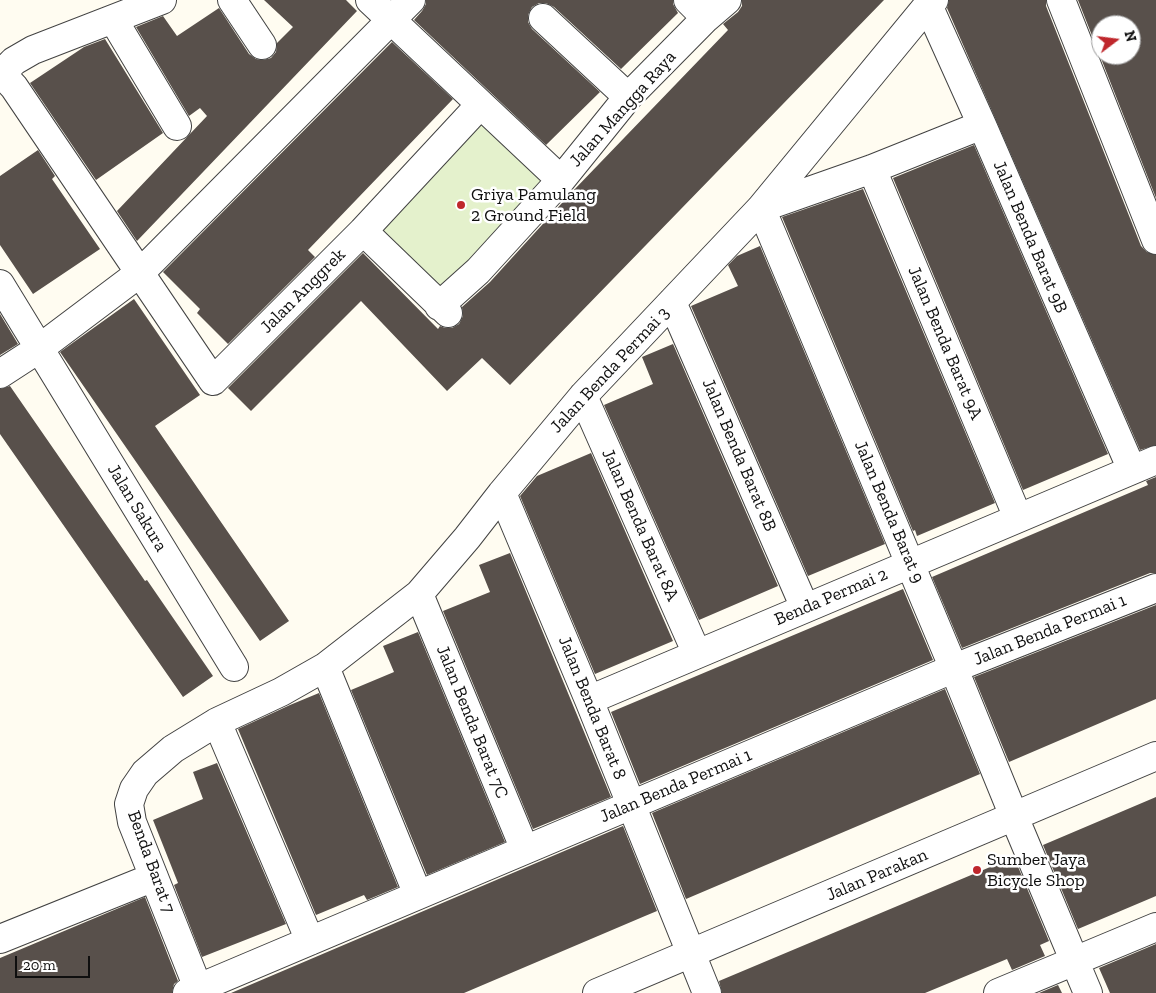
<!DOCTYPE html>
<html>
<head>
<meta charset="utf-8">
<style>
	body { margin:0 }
	#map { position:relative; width:1156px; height:993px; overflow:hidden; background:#fffcf1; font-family:"Zilla Slab",serif }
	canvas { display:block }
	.north { position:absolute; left:1091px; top:15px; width:50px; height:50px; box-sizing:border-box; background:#fff; border:1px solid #9f9f9f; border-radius:50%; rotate:75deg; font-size:14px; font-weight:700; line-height:20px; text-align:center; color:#0f0f0f }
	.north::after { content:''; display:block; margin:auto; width:18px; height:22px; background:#bf272c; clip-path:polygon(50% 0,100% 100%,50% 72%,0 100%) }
	.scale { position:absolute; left:15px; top:956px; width:75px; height:22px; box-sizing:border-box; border:2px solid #0f0f0f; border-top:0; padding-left:6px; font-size:15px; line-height:18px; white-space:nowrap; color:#0f0f0f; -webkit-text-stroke:4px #fff; paint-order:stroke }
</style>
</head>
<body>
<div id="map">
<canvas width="1156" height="993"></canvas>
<div class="north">N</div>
<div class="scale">20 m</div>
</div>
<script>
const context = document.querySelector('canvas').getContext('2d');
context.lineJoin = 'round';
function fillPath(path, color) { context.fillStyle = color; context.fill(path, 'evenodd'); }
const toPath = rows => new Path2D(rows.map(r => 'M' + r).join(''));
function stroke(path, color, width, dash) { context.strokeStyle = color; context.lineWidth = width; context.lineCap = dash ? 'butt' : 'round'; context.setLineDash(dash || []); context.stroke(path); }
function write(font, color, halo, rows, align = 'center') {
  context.font = font + ' "Zilla Slab",serif'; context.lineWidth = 5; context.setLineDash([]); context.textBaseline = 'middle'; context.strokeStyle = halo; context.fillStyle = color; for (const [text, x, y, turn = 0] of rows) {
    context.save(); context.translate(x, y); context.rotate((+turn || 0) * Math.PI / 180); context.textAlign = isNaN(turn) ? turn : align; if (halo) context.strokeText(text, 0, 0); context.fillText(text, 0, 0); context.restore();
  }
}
const pitch = toPath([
	[480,117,548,181,440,293,376,230]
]);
const building = toPath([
	[264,0,346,0,357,11,137,241,117,211,207,116,200,108,189,116,136,27,163,16,177,36,219,8,249,54,256,59,263,60,271,58,276,52,277,43,293,27],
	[426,0,673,0,673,4,678,13,621,69,554,7,546,3,539,3,532,7,528,15,528,22,532,29,600,92,546,145,414,20,422,11,426,4],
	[742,0,884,0,510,385,482,358,447,391,361,301,251,411,228,388,363,253,438,329,440,326,445,328,452,328,459,324,463,316,462,307,490,282,572,192,728,30,723,24,738,12,742,6],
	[949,0,1046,0,1046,6,1141,246,1147,252,1156,255,1156,445,1140,450,947,8],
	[1078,0,1156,0,1156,198],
	[1101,25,1131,25,1131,55,1101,55],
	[105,39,163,133,96,180,30,83,84,47],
	[392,42,453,99,308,250,315,257,228,344,197,313,200,309,163,272],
	[974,145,1108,454,1023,490,893,178],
	[38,150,55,176,52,179,100,249,33,294,0,245,0,176],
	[863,189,995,503,917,536,915,530,913,531,782,217],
	[760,246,885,544,808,576,691,306,738,286,728,265,737,256],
	[134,299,200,395,155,426,289,621,260,641,60,352],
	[0,314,18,344,0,355],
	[673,344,778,586,699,620,604,405,653,384,642,357],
	[10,386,145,581,147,580,213,676,183,697,0,434,0,389],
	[591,453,673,641,595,674,520,496,537,476],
	[1156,477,1156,573,1150,573,962,648,932,577,1148,485,1146,481],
	[510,553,611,797,533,829,443,611,490,592,479,565],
	[903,589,933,660,640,784,611,712],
	[1156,605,1156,699,1009,762,974,677],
	[418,632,505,842,427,875,351,690,394,672,383,646],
	[945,689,980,774,686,899,652,813],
	[319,693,398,887,367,900,364,895,316,915,238,729,290,705],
	[217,763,286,924,202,957,174,885,178,883,153,820,203,799,193,772],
	[1156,797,1156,896,1078,929,1043,845],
	[623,826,657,911,645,916,464,993,231,993],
	[1014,857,1049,941,1040,945,1045,956,1012,970,1007,959,925,993,722,993,719,981],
	[145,897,178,981,174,984,172,993,0,993,0,958],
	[1156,944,1156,993,1110,993,1099,968],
	[1058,985,1062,993,1039,993]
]);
const minor = toPath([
	[232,0,262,45],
	[370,0,561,180],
	[688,0,706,18],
	[1061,0,1156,240],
	[928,5,982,125,1132,470],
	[543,18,628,97],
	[113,19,177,126],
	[1,73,14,87,213,381,363,231,480,105],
	[0,75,14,61,33,50,162,0],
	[982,125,872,169,761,208,954,669,1020,831,1088,993],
	[872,169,1018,518],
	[363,231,448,313],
	[0,284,234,667],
	[672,302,805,608],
	[439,306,478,271,561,180,628,97,706,18,727,0],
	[0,374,40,348,141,272,411,0],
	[583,396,697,654],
	[502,493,589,700,707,993],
	[419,594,525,850],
	[325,667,418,895],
	[589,700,1156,460],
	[217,722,310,941],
	[0,939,154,877],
	[187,993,962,665,1156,588],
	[200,993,132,822,129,804,134,789,145,773,173,749,217,722,281,692,325,667,419,594,467,538,502,493,583,396,761,208,928,5,934,0],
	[597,993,1156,756],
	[998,993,1156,927]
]);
const markers = [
	[461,205,5,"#bf272c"],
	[977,870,5,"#bf272c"]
];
const streetNames = [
	["Jalan Mangga Raya",623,109,-48],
	["Jalan Benda Barat 9B",1030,237,67],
	["Jalan Anggrek",303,291,-45],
	["Jalan Benda Barat 9A",945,343,67],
	["Jalan Benda Permai 3",610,370,-47],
	["Jalan Benda Barat 8B",739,455,67],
	["Jalan Sakura",137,508,59],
	["Jalan Benda Barat 9",889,512,67],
	["Jalan Benda Barat 8A",640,525,66],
	["Benda Permai 2",831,597,-23],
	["Jalan Benda Permai 1",1050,630,-22],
	["Jalan Benda Barat 8",592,708,68],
	["Jalan Benda Barat 7C",472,722,68],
	["Jalan Benda Permai 1",676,786,-23],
	["Benda Barat 7",151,862,70],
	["Jalan Parakan",877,875,-23]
];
const poiNames = [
	["Griya Pamulang",471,195],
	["2 Ground Field",471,216],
	["Sumber Jaya",987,860],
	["Bicycle Shop",987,881]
];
fillPath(pitch, '#e4f1cc');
fillPath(building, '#58504b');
stroke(minor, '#424242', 30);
stroke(minor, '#fff', 28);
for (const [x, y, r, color] of markers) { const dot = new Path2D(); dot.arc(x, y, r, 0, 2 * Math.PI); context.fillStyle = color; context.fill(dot); stroke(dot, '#fff', 2); }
write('18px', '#0f0f0f', '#fff', streetNames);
write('18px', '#0f0f0f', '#fff', poiNames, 'left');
</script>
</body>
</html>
